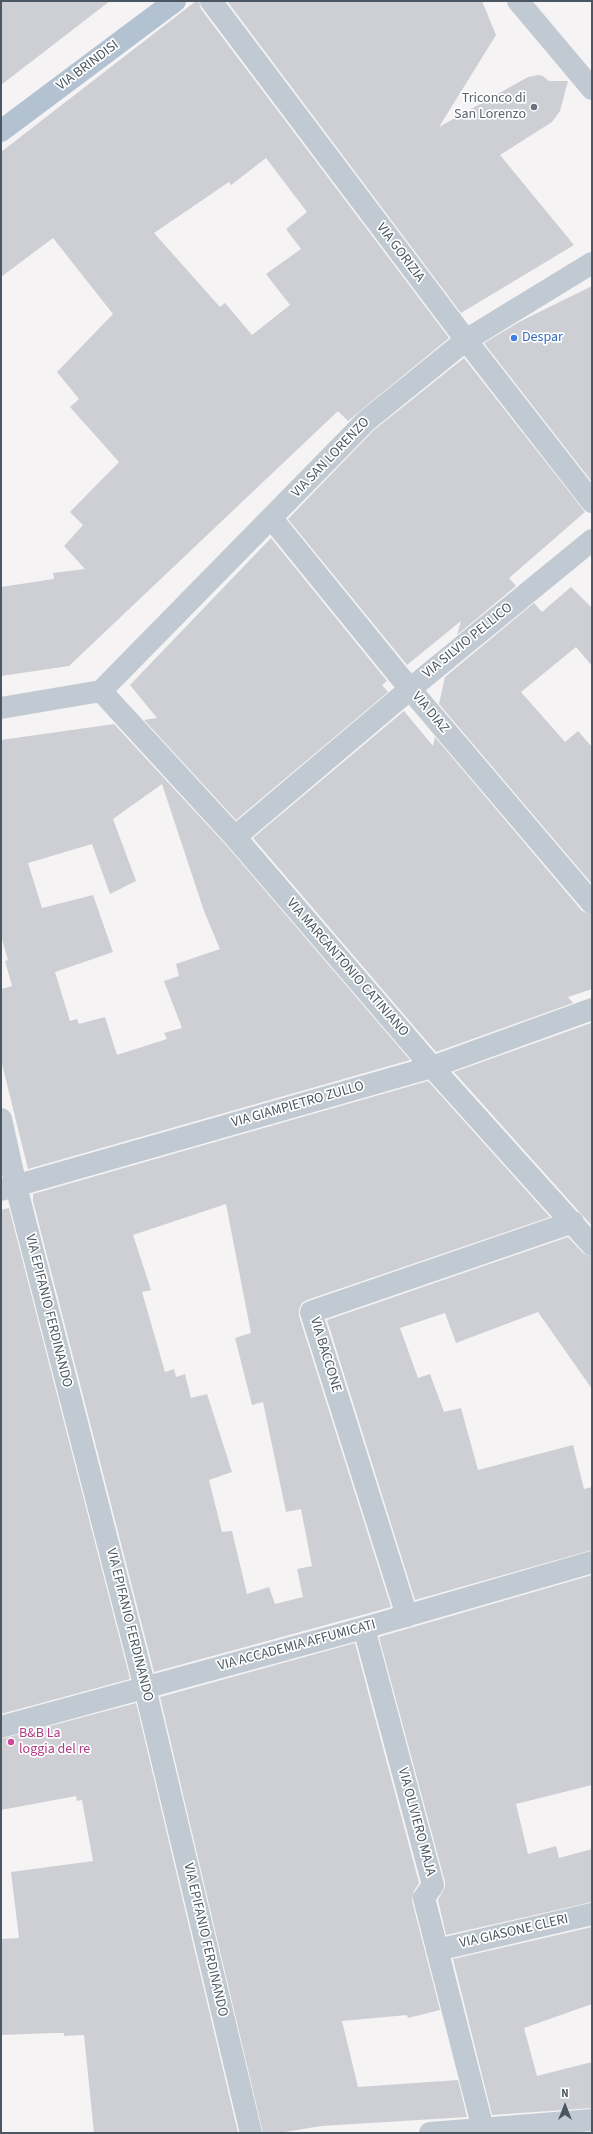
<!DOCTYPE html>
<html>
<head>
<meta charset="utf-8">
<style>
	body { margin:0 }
	#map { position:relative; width:593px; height:2134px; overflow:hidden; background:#f5f3f3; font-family:"Source Sans 3",sans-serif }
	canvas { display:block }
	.frame { position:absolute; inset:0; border:2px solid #4a5661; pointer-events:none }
	.north { position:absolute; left:545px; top:2086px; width:40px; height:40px; -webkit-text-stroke:3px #fff; paint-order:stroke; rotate:0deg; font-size:11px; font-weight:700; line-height:16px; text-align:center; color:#4a5661 }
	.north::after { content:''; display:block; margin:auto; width:14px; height:18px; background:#4a5661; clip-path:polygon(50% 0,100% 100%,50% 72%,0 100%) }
</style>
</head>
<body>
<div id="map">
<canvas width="593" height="2134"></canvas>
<div class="frame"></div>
<div class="north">N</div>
</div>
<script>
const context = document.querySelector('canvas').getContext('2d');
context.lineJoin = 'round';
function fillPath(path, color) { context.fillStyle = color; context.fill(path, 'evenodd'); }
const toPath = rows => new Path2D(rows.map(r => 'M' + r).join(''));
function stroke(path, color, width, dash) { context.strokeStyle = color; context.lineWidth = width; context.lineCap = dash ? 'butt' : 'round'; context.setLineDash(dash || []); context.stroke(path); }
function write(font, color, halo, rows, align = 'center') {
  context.font = font + ' "Source Sans 3",sans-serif'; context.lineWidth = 3.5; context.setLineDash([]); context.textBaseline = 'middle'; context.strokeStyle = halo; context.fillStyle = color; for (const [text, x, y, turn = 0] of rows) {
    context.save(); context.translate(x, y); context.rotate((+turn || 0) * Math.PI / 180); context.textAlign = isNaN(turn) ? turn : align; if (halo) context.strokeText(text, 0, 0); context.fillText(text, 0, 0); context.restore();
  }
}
const building = toPath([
	[1,1,110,1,1,85],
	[196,1,199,1,201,9,449,338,348,421,338,411,69,666,1,676,1,587,54,579,53,573,85,569,64,546,83,525,70,512,119,462,70,407,79,399,57,372,113,314,53,238,1,277,1,152],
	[266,158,307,212,286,229,301,249,266,274,290,305,252,335,225,303,220,307,154,233,229,182,231,185],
	[227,1,482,1,496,35,439,127,528,77,538,75,543,76,549,81,568,81,560,111,552,122,500,155,574,245,461,313],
	[592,286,592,482,484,343,521,321],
	[464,358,585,512,509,578,516,586,457,635,461,621,407,665,288,519,374,430],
	[271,538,387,681,382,685,388,692,236,820,144,720,157,718,130,685],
	[571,587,592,608,592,666,576,647,521,692,565,742,578,731,592,747,592,884,439,704,445,677,534,603,542,612],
	[404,711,433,746,435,737,582,911,592,915,592,989,568,997,573,1003,436,1052,253,838],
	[114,724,226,845,410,1060,28,1169,1,1060,1,989,12,986,5,961,8,960,1,936,1,740],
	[162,784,204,911,220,949,176,964,179,976,164,981,182,1028,164,1033,167,1039,117,1055,105,1017,79,1024,77,1019,70,1021,55,972,113,952,93,895,42,908,28,863,92,844,110,894,136,881,113,819],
	[591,1023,592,1024,592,1226,454,1072],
	[428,1081,550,1217,307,1300,302,1303,299,1309,299,1316,391,1607,154,1672,33,1201,33,1194],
	[226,1204,251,1333,235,1338,252,1405,263,1402,286,1512,301,1509,312,1566,297,1569,303,1597,275,1604,269,1587,247,1594,232,1531,222,1532,209,1480,232,1472,207,1394,191,1398,185,1374,176,1377,174,1369,165,1372,142,1292,151,1290,133,1235],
	[9,1208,130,1679,1,1714,1,1210],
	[568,1237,583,1253,592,1257,592,1389,538,1312,456,1343,445,1313,400,1328,418,1378,430,1374,444,1412,461,1408,478,1470,573,1445,584,1489,592,1487,592,1550,415,1600,327,1320],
	[592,1575,592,1785,516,1804,528,1854,556,1846,559,1858,592,1849,592,1902,446,1935,438,1900,445,1887,445,1882,379,1637],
	[355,1643,419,1883,414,1891,412,1901,440,2010,408,2018,407,2015,342,2021,358,2087,458,2080,467,2117,321,2126,279,2133,263,2133,160,1697],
	[136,1703,238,2133,94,2133,84,2035,64,2036,64,2033,54,2033,1,2035,1,1939,19,1938,11,1872,93,1861,82,1800,77,1801,76,1796,1,1810,1,1739],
	[592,1927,592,2004,524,2028,537,2076,592,2062,592,2108,492,2115,453,1959]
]);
const minor = toPath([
	[211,1,466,340,592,502],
	[518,1,592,89],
	[272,519,410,689,592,903],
	[101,691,235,837,432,1067,592,1245],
	[101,691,366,421,466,340,592,263],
	[1,708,101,691],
	[235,837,410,689,592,540],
	[1,1119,16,1186,145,1688,251,2133],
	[1,1190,432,1067,592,1009],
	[407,1616,311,1312,573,1222],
	[364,1628,433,1885,424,1898,483,2129],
	[1,1727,364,1628,592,1562],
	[437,1950,592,1914],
	[430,2133,592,2120]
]);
const major = toPath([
	[1,131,175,1]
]);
const markers = [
	[534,107,4,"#6b7280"],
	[514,338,4,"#3f7fe0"],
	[11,1742,4,"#d1479c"]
];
const streetNames = [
	["VIA BRINDISI",88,66,-37],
	["VIA GORIZIA",400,253,53],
	["VIA SAN LORENZO",331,458,-46],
	["VIA SILVIO PELLICO",468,641,-39],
	["VIA DIAZ",430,713,50],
	["VIA MARCANTONIO CATINIANO",347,968,49],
	["VIA GIAMPIETRO ZULLO",298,1105,-16],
	["VIA EPIFANIO FERDINANDO",48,1311,76],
	["VIA BACCONE",325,1355,73],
	["VIA EPIFANIO FERDINANDO",129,1625,76],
	["VIA ACCADEMIA AFFUMICATI",297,1646,-15],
	["VIA OLIVIERO MAJA",416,1822,75],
	["VIA GIASONE CLERI",514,1932,-13],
	["VIA EPIFANIO FERDINANDO",205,1940,77]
];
const worshipNames = [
	["Triconco di",526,99],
	["San Lorenzo",526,115]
];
const shopNames = [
	["Despar",522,338]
];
const hotelNames = [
	["B&B La",19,1734],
	["loggia del re",19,1750]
];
fillPath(building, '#cdcfd5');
stroke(minor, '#c1cad2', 22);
stroke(major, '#b3c2d1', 22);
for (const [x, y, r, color] of markers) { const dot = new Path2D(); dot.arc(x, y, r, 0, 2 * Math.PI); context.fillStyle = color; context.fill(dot); stroke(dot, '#fff', 1.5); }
write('14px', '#4a5661', '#fff', streetNames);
write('14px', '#5b616d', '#fff', worshipNames, 'right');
write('14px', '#366cbe', '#fff', shopNames, 'left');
write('14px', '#b23c85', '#fff', hotelNames, 'left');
</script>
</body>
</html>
